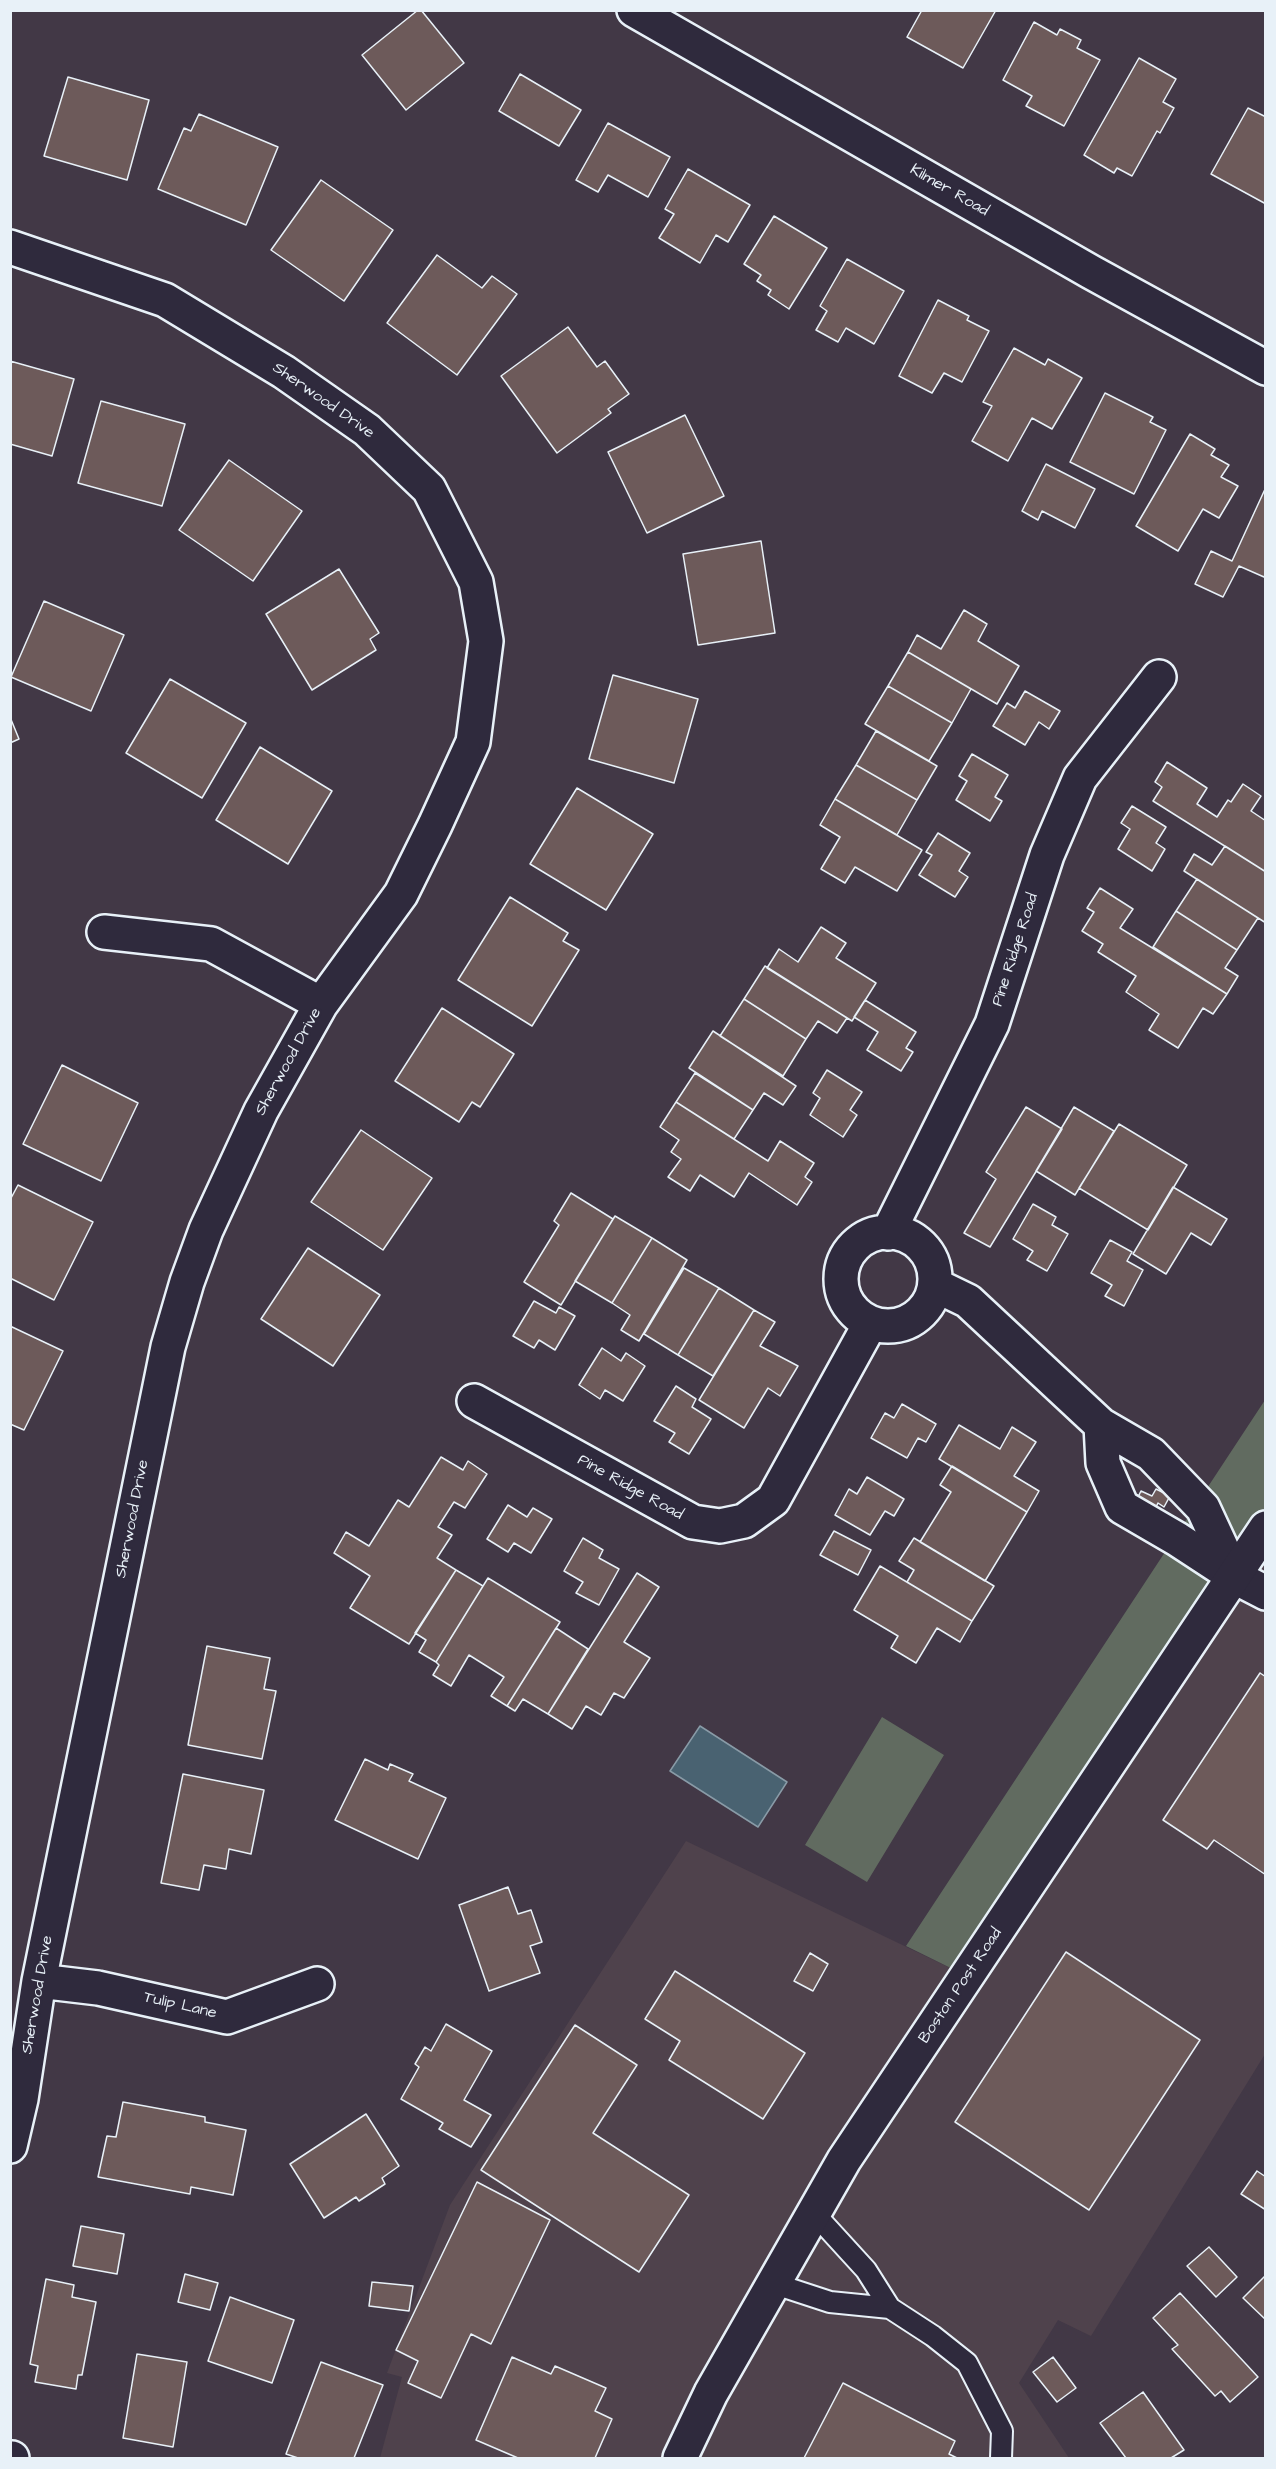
<!DOCTYPE html>
<html>
<head>
<meta charset="utf-8">
<style>
	body { margin:0 }
	#map { position:relative; width:1276px; height:2469px; overflow:hidden; background:#423846; font-family:"Architects Daughter",sans-serif }
	canvas { display:block }
	.frame { position:absolute; inset:0; border:12px solid #e8f1f8; pointer-events:none }
</style>
</head>
<body>
<div id="map">
<canvas width="1276" height="2469"></canvas>
<div class="frame"></div>
</div>
<script>
const context = document.querySelector('canvas').getContext('2d');
context.lineJoin = 'round';
function fillPath(path, color) { context.fillStyle = color; context.fill(path, 'evenodd'); }
const toPath = rows => new Path2D(rows.map(r => 'M' + r).join(''));
function stroke(path, color, width, dash) { context.strokeStyle = color; context.lineWidth = width; context.lineCap = dash ? 'butt' : 'round'; context.setLineDash(dash || []); context.stroke(path); }
function write(font, color, halo, rows, align = 'center') {
  context.font = font + ' "Architects Daughter",sans-serif'; context.lineWidth = 4.5; context.setLineDash([]); context.textBaseline = 'middle'; context.strokeStyle = halo; context.fillStyle = color; for (const [text, x, y, turn = 0] of rows) {
    context.save(); context.translate(x, y); context.rotate((+turn || 0) * Math.PI / 180); context.textAlign = isNaN(turn) ? turn : align; if (halo) context.strokeText(text, 0, 0); context.fillText(text, 0, 0); context.restore();
  }
}
const built = toPath([
	[1265,1547,1265,2054,1091,2336,1058,2320,1019,2383,1069,2458,380,2458,402,2377,387,2373,450,2205,686,1841,971,1978]
]);
const green = toPath([
	[1265,1400,1265,1547,971,1978,906,1946],
	[882,1717,944,1755,867,1882,805,1845]
]);
const water = toPath([
	[700,1726,787,1782,758,1827,670,1771,700,1726]
]);
const building = toPath([
	[418,10,421,10,464,63,406,110,362,55,418,10],
	[922,10,996,10,963,68,907,37,922,10],
	[1034,22,1057,35,1060,29,1081,40,1077,48,1100,60,1064,126,1026,106,1032,96,1003,80,1034,22],
	[1139,58,1176,79,1163,102,1174,108,1160,133,1157,131,1132,176,1117,168,1114,173,1084,155,1139,58],
	[520,74,581,110,559,146,499,111,520,74],
	[68,77,149,100,127,180,44,156,68,77],
	[1248,108,1266,117,1266,204,1211,174,1248,108],
	[199,114,278,147,246,225,158,189,184,128,191,131,199,114],
	[608,123,670,157,648,197,608,175,598,192,576,180,608,123],
	[688,169,750,205,728,242,716,235,700,263,659,238,674,214,665,209,688,169],
	[321,180,393,230,344,301,271,250,321,180],
	[774,216,827,248,789,309,768,295,771,290,757,281,761,275,744,264,774,216],
	[437,255,482,288,492,276,517,294,457,375,387,323,437,255],
	[847,259,904,291,874,344,846,328,838,342,816,330,827,311,820,306,847,259],
	[938,300,969,316,967,320,989,331,962,382,944,373,932,393,899,376,938,300],
	[568,327,597,367,605,361,629,394,608,409,611,413,557,453,501,376,568,327],
	[1014,348,1045,365,1048,359,1082,378,1052,429,1032,418,1008,461,972,441,992,406,983,402,1014,348],
	[10,361,74,379,52,456,10,444,10,361],
	[1105,393,1153,417,1150,422,1166,430,1134,494,1070,462,1105,393],
	[101,401,185,424,162,506,78,483,101,401],
	[685,415,724,496,647,533,608,452,685,415],
	[1190,434,1215,449,1211,455,1229,465,1221,477,1238,486,1219,518,1203,509,1178,551,1136,526,1190,434],
	[229,460,302,511,253,581,179,530,229,460],
	[1046,464,1095,489,1075,528,1042,511,1038,520,1022,511,1046,464],
	[1266,487,1266,573,1264,577,1239,566,1223,597,1195,584,1211,551,1232,561,1266,487],
	[761,541,775,633,698,645,683,554,761,541],
	[339,569,379,633,370,639,376,650,312,690,266,614,339,569],
	[44,601,124,635,91,711,11,677,44,601],
	[964,610,987,624,978,641,1019,666,997,704,908,652,917,635,941,649,964,610],
	[908,652,971,689,952,723,888,686,908,652],
	[613,675,698,699,674,783,589,759,613,675],
	[170,679,246,723,202,798,126,753,170,679],
	[888,686,952,723,929,761,865,724,888,686],
	[1025,691,1060,711,1049,729,1039,722,1025,745,993,726,1007,703,1015,708,1025,691],
	[10,717,19,739,10,743,10,717],
	[876,731,937,766,917,800,856,765,876,731],
	[260,747,332,791,288,864,216,820,260,747],
	[972,754,1008,775,995,797,1002,801,990,821,956,800,967,781,959,776,972,754],
	[1167,762,1207,788,1197,804,1217,817,1228,800,1231,802,1243,784,1261,796,1251,811,1266,821,1266,872,1153,801,1162,787,1155,782,1167,762],
	[856,765,917,800,897,835,835,799,856,765],
	[577,788,653,834,606,910,530,864,577,788],
	[835,799,922,850,897,891,855,867,845,883,821,869,840,837,820,825,835,799],
	[1132,806,1166,827,1156,843,1165,849,1152,871,1118,849,1130,829,1121,823,1132,806],
	[938,833,970,853,959,871,968,877,955,897,919,875,932,855,926,852,938,833],
	[1225,846,1266,872,1266,923,1184,871,1194,854,1212,865,1225,846],
	[1197,879,1258,918,1237,950,1176,911,1197,879],
	[1100,888,1133,909,1120,928,1227,994,1213,1014,1203,1008,1178,1048,1149,1030,1159,1014,1126,992,1136,976,1098,952,1103,944,1082,931,1094,912,1087,908,1100,888],
	[510,897,568,933,563,941,579,950,532,1026,458,980,510,897],
	[1176,911,1237,950,1225,968,1238,976,1227,994,1153,947,1176,911],
	[821,927,846,943,836,958,876,983,852,1021,767,968,779,949,798,962,821,927],
	[765,966,847,1018,837,1033,818,1021,806,1039,744,999,765,966],
	[744,999,806,1039,783,1076,720,1036,744,999],
	[865,1000,916,1032,906,1048,913,1052,901,1071,867,1050,878,1032,854,1017,865,1000],
	[442,1008,514,1054,480,1107,472,1102,459,1122,395,1081,442,1008],
	[713,1031,796,1086,783,1105,764,1093,753,1110,689,1068,713,1031],
	[62,1065,138,1103,101,1181,23,1144,62,1065],
	[827,1070,862,1092,850,1110,857,1115,843,1137,810,1115,820,1098,813,1093,827,1070],
	[695,1073,753,1110,734,1139,676,1102,695,1073],
	[676,1102,768,1161,780,1141,814,1163,805,1177,812,1182,797,1205,749,1173,734,1197,700,1175,690,1191,668,1177,681,1159,671,1152,679,1140,660,1127,676,1102],
	[1026,1107,1062,1129,990,1247,964,1233,996,1179,986,1172,1026,1107],
	[1074,1107,1114,1131,1075,1195,1036,1171,1074,1107],
	[1119,1124,1187,1165,1148,1230,1079,1188,1119,1124],
	[361,1130,432,1178,383,1250,311,1202,361,1130],
	[18,1185,93,1222,54,1300,10,1278,10,1200,18,1185],
	[1173,1187,1227,1219,1211,1245,1191,1233,1166,1274,1133,1254,1173,1187],
	[571,1193,613,1219,561,1305,524,1282,559,1225,554,1221,571,1193],
	[1033,1204,1056,1217,1052,1225,1068,1234,1047,1271,1027,1260,1033,1251,1013,1239,1033,1204],
	[615,1216,652,1238,612,1303,575,1281,615,1216],
	[652,1238,687,1260,639,1341,621,1330,630,1315,612,1303,652,1238],
	[1110,1240,1132,1252,1127,1261,1143,1270,1124,1306,1105,1296,1112,1285,1091,1273,1110,1240],
	[308,1248,380,1295,333,1366,261,1319,308,1248],
	[684,1268,719,1288,678,1355,644,1334,684,1268],
	[719,1288,754,1310,713,1376,678,1355,719,1288],
	[534,1301,556,1313,559,1307,575,1316,555,1350,539,1340,534,1348,513,1336,534,1301],
	[754,1310,775,1322,760,1346,798,1366,780,1396,768,1388,744,1428,699,1400,754,1310],
	[10,1326,63,1351,24,1430,10,1424,10,1326],
	[602,1348,621,1361,626,1353,645,1366,623,1401,605,1390,600,1399,579,1385,602,1348],
	[676,1386,696,1399,692,1407,711,1419,689,1454,669,1442,675,1433,654,1421,676,1386],
	[902,1404,936,1424,926,1442,918,1438,907,1458,871,1438,885,1413,894,1418,902,1404],
	[959,1425,1000,1449,1012,1427,1036,1442,1014,1476,1039,1491,1027,1512,939,1459,959,1425],
	[441,1457,463,1470,468,1461,487,1474,465,1508,454,1502,438,1527,452,1535,437,1558,456,1570,409,1644,350,1608,370,1576,334,1553,346,1532,369,1546,398,1500,409,1507,441,1457],
	[952,1466,1027,1512,985,1581,920,1542,951,1492,940,1485,952,1466],
	[867,1477,904,1499,894,1516,885,1511,870,1535,835,1515,849,1489,857,1494,867,1477],
	[1156,1489,1170,1496,1164,1507,1158,1503,1155,1509,1137,1499,1141,1491,1152,1496,1156,1489],
	[508,1505,527,1517,533,1508,552,1519,531,1553,514,1543,508,1552,487,1539,508,1505],
	[834,1531,871,1550,858,1575,820,1555,834,1531],
	[583,1538,603,1550,599,1558,619,1569,599,1605,576,1593,583,1582,564,1571,583,1538],
	[914,1538,994,1586,972,1621,907,1582,914,1570,899,1561,914,1538],
	[880,1566,972,1621,960,1642,937,1628,916,1663,891,1648,898,1636,854,1610,880,1566],
	[456,1570,483,1586,436,1662,419,1652,426,1640,415,1633,456,1570],
	[637,1573,659,1587,624,1642,650,1658,624,1698,614,1693,601,1715,586,1706,572,1729,548,1714,637,1573],
	[488,1578,560,1622,507,1706,491,1696,504,1677,469,1655,451,1686,433,1675,439,1665,436,1662,488,1578],
	[556,1628,588,1649,548,1714,523,1699,515,1711,507,1706,556,1628],
	[207,1646,270,1658,264,1689,276,1691,262,1759,188,1745,207,1646],
	[1260,1673,1266,1677,1266,1875,1214,1840,1207,1849,1163,1820,1260,1673],
	[365,1759,388,1770,390,1764,413,1774,409,1781,446,1798,418,1859,335,1820,365,1759],
	[183,1774,264,1790,251,1854,229,1849,226,1869,204,1865,199,1890,161,1883,183,1774],
	[508,1887,518,1914,531,1910,542,1942,530,1946,540,1973,489,1991,459,1905,508,1887],
	[1066,1952,1200,2040,1089,2210,955,2122,1066,1952],
	[810,1953,828,1964,813,1991,794,1981,810,1953],
	[675,1971,805,2053,763,2119,669,2060,680,2041,645,2019,675,1971],
	[446,2024,492,2051,464,2100,491,2115,471,2147,439,2129,443,2123,401,2099,419,2067,415,2064,425,2047,431,2051,446,2024],
	[575,2025,637,2065,593,2133,689,2195,639,2272,481,2170,575,2025],
	[123,2102,205,2117,205,2122,246,2130,233,2195,191,2187,190,2194,98,2177,107,2136,116,2137,123,2102],
	[366,2114,399,2166,382,2178,385,2184,359,2201,356,2197,324,2218,290,2164,366,2114],
	[1257,2171,1266,2177,1266,2210,1241,2194,1257,2171],
	[477,2182,550,2220,491,2344,471,2334,441,2398,408,2383,418,2361,396,2350,477,2182],
	[81,2226,124,2234,117,2274,73,2266,81,2226],
	[1209,2247,1237,2277,1216,2297,1187,2266,1209,2247],
	[185,2274,218,2283,210,2310,178,2302,185,2274],
	[1266,2275,1266,2320,1243,2298,1266,2275],
	[46,2279,74,2285,72,2297,96,2302,82,2375,78,2375,76,2389,35,2382,38,2366,30,2364,46,2279],
	[372,2282,413,2286,409,2311,369,2306,372,2282],
	[1180,2293,1258,2377,1230,2402,1221,2391,1215,2396,1172,2349,1178,2345,1153,2318,1180,2293],
	[230,2297,294,2320,272,2383,208,2361,230,2297],
	[137,2354,187,2362,173,2447,123,2438,137,2354],
	[512,2357,551,2374,555,2366,606,2388,595,2411,612,2419,595,2458,518,2458,476,2440,512,2357],
	[1053,2357,1076,2388,1057,2402,1033,2372,1053,2357],
	[321,2362,383,2385,354,2458,298,2458,286,2454,321,2362],
	[843,2383,955,2441,949,2454,957,2458,804,2458,843,2383],
	[1143,2392,1184,2450,1171,2458,1126,2458,1100,2423,1143,2392]
]);
const service = toPath([
	[813,2212,866,2270,890,2308,933,2336,967,2363,1002,2431,1001,2458],
	[772,2283,830,2302,890,2308]
]);
const minor = toPath([
	[634,10,1091,272,1266,368],
	[10,247,165,300,284,372,367,430,429,489,476,582,486,641,473,742,435,825,401,894,321,1004,261,1111,206,1230,187,1282,168,1347,39,1981,21,2099,10,2146],
	[104,932,211,944,321,1004],
	'841 1279a47 47 0 1 1 94 0a47 47 0 1 1-94 0Z',
	[888,1233,992,1024,1047,855,1080,778,1159,677],
	[935,1285,968,1301,1101,1425,1151,1454,1203,1508,1235,1577],
	[474,1401,693,1522,720,1526,744,1521,773,1500,870,1324],
	[1101,1425,1103,1463,1122,1507,1177,1539,1235,1577,1266,1593],
	[39,1981,98,1988,227,2017,317,1984],
	[10,2458,12,2458]
]);
const primary = toPath([
	[680,2458,711,2393,844,2160,1266,1528]
]);
const streetNames = [
	["Kilmer Road",949,191,30],
	["Sherwood Drive",323,401,35],
	["Pine Ridge Road",1016,950,-72],
	["Sherwood Drive",289,1062,-61],
	["Pine Ridge Road",630,1488,29],
	["Sherwood Drive",133,1519,-79],
	["Boston Post Road",961,1986,-56],
	["Sherwood Drive",38,1995,-80],
	["Tulip Lane",180,2006,13]
];
fillPath(built, '#4f424c');
fillPath(green, '#616b60');
fillPath(water, '#496271');
stroke(water, '#899ba7', 1.5);
fillPath(building, '#6d5a5a');
stroke(building, '#e8f1f8', 1.5);
stroke(service, '#e8f1f8', 24);
stroke(minor, '#e8f1f8', 38);
stroke(primary, '#e8f1f8', 38);
stroke(service, '#2f2a3d', 20);
stroke(minor, '#2f2a3d', 33);
stroke(primary, '#2f2a3d', 33);
write('16px', '#e8f1f8', '#2f2a3d', streetNames);
</script>
</body>
</html>
